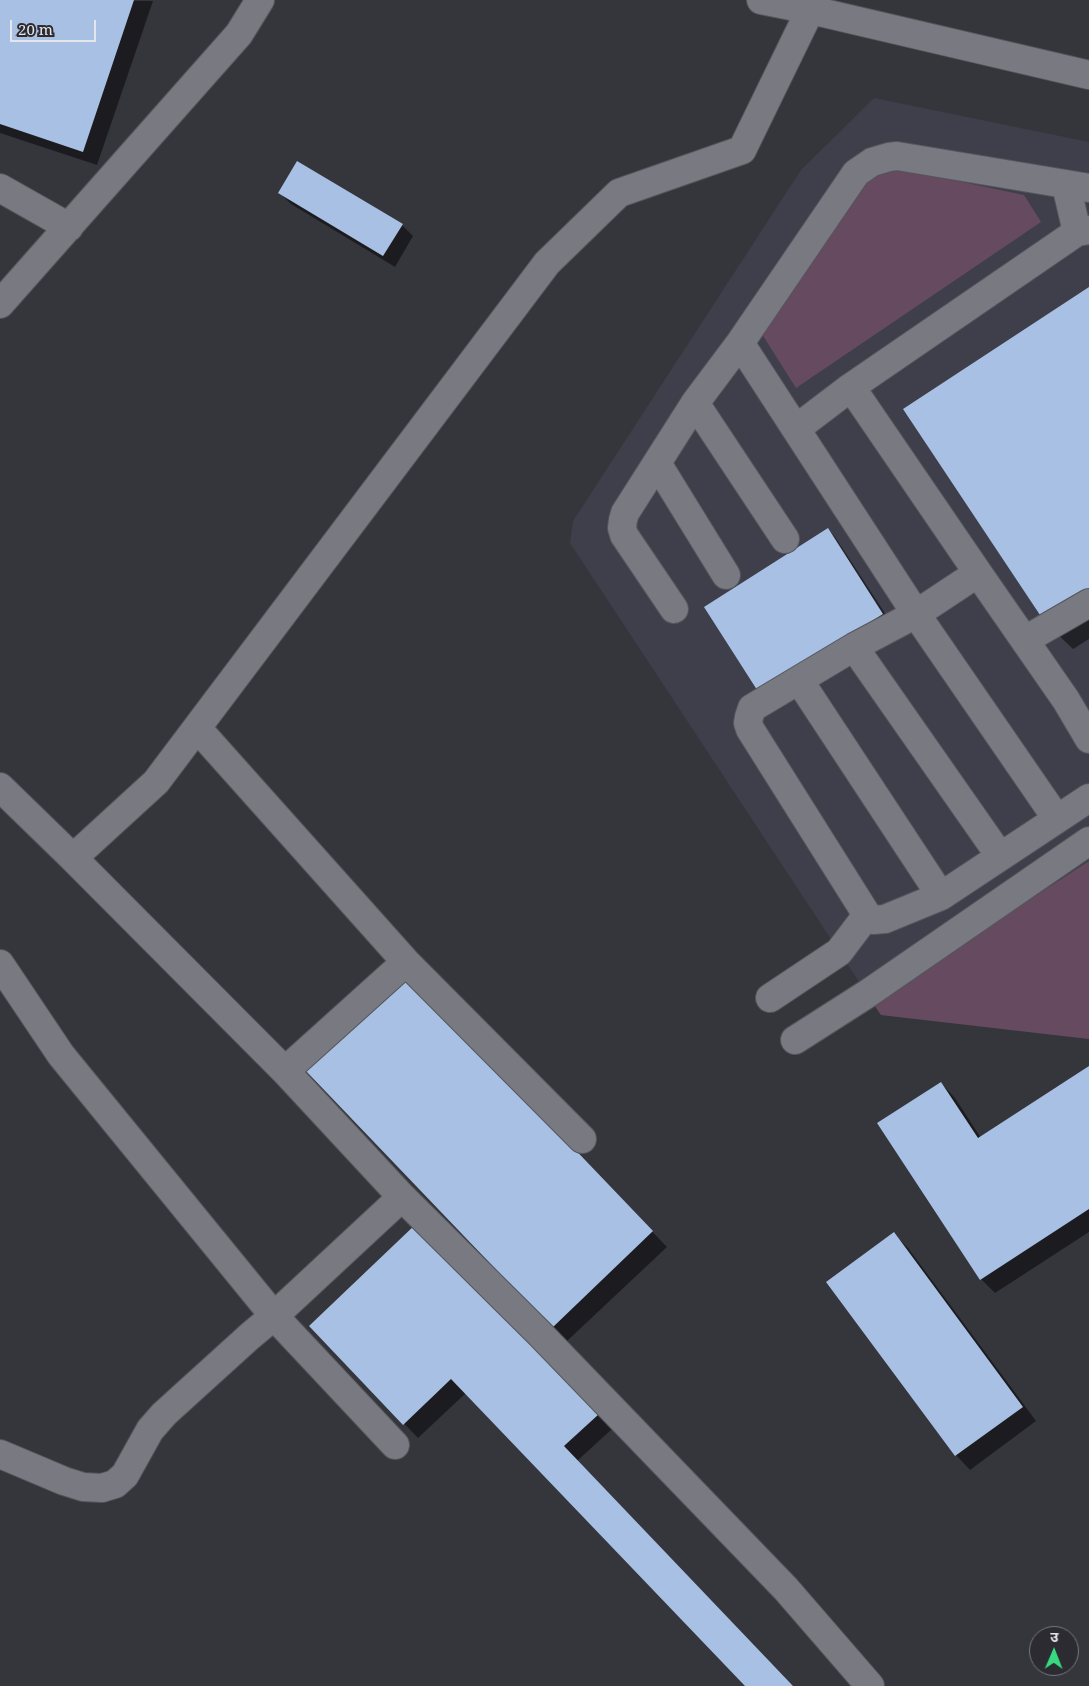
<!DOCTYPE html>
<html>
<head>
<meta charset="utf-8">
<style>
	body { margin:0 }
	#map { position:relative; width:1089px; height:1686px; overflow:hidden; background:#35363c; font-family:"Noto Serif","Noto Sans Devanagari",serif }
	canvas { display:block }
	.north { position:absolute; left:1029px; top:1626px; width:50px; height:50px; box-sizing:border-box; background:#2b2b31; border:1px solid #75767b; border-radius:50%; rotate:1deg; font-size:14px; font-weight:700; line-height:20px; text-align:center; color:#e5e6ea }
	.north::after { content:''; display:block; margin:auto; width:18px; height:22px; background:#38d880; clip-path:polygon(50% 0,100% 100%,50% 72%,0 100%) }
	.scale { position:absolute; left:10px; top:20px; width:86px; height:22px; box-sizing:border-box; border:2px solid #e5e6ea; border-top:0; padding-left:6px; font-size:15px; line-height:18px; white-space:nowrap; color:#e5e6ea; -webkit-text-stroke:4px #2b2b31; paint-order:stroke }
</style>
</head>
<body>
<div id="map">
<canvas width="1089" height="1686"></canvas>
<div class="north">उ</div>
<div class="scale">20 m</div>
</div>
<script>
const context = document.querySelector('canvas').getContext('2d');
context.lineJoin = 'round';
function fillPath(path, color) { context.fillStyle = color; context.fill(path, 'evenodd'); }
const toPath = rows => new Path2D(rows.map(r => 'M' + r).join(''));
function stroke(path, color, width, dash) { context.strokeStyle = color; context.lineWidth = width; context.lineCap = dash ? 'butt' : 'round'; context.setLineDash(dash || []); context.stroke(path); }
const built = toPath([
	[874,98,1089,142,1089,1039,881,1015,570,543,573,521,801,170]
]);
const green = toPath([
	[896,168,1024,195,1041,222,796,388,760,331,866,181],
	[1089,861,1089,1039,881,1015,872,1002]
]);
const shadow = toPath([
	[0,0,153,1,97,165,0,133],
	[280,193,402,225,413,236,395,267,291,204],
	[1089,288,1089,639,1073,649,1047,624],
	[828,529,835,537,890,621,767,699],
	[422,991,667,1247,567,1341,553,1327],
	[1089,1068,1089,1232,995,1293,981,1279,941,1083,955,1098,981,1138],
	[894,1234,908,1248,1036,1421,970,1470,956,1455],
	[431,1240,612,1429,577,1461,792,1686,746,1686,466,1393,418,1438,310,1326]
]);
const building = toPath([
	[0,0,134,0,83,152,0,124],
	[297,161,403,224,383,256,278,193],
	[1089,287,1089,596,1046,624,903,409],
	[828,528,883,614,759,693,704,607],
	[408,975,653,1231,552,1328,306,1071],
	[1089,1066,1089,1209,980,1280,877,1123,941,1082,978,1138],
	[417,1223,599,1414,564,1446,793,1686,745,1686,451,1379,403,1425,309,1326],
	[894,1232,1023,1407,955,1456,826,1282]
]);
const minor = toPath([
	[761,0,811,10,1089,75],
	[1066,185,1077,232],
	[0,188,69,227],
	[0,304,239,34,260,0],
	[851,387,978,573,1066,700,1089,739],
	[695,403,785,539],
	[797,428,851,387,1077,232,1089,230],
	[657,463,726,575],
	[978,573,916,614,854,647,752,708,749,717,748,723,750,729,867,915,873,920,885,919,941,896,1089,798],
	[674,609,624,535,622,528,623,520,625,513,695,403,740,343],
	[1025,640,1089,603],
	[854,647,1000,856],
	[799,680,941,896],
	[197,728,406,962,582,1139],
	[0,787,73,858,156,782,547,263,619,193,742,150,815,0],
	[1057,819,916,614,740,343,856,173,872,162,889,157,897,156,1089,188],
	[73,858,285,1071,402,1197,541,1335,786,1589,870,1686],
	[0,964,61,1055,274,1316,395,1445],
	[770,998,839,952,867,915],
	[795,1040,867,994,1089,841],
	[285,1071,406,962],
	[0,1454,64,1481,83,1487,102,1488,115,1484,125,1475,150,1430,164,1414,250,1336,274,1316,402,1197]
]);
fillPath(built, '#3e3f4b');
fillPath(green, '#664a60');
fillPath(shadow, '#0007');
fillPath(building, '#a8c0e3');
stroke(minor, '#55555b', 30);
stroke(minor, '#797a81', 28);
</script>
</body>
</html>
